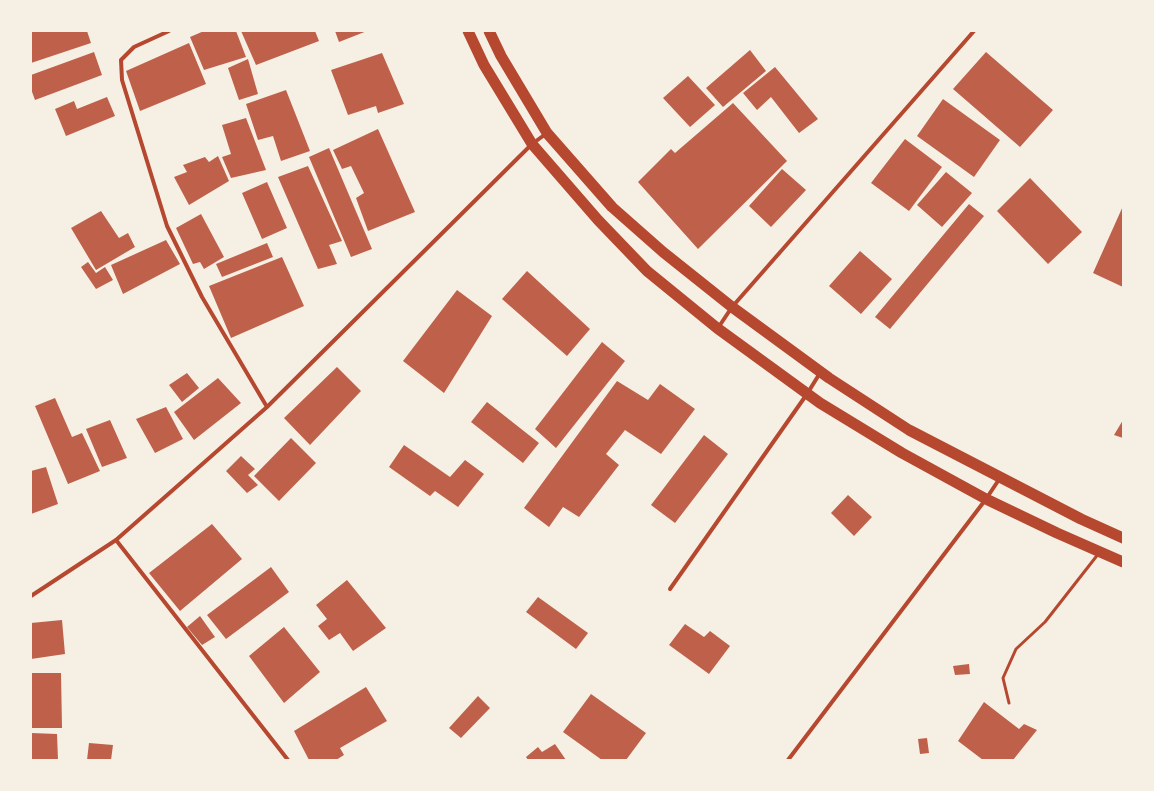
<!DOCTYPE html>
<html>
<head>
<meta charset="utf-8">
<style>
	body { margin:0 }
	#map { position:relative; width:1154px; height:791px; overflow:hidden; background:#f6efe4; font-family:"Open Sans",sans-serif }
	canvas { display:block }
	.frame { position:absolute; inset:0; border:32px solid #f6efe4; pointer-events:none }
</style>
</head>
<body>
<div id="map">
<canvas width="1154" height="791"></canvas>
<div class="frame"></div>
</div>
<script>
const context = document.querySelector('canvas').getContext('2d');
context.lineJoin = 'round';
function fillPath(path, color) { context.fillStyle = color; context.fill(path, 'evenodd'); }
const toPath = rows => new Path2D(rows.map(r => 'M' + r).join(''));
function stroke(path, color, width, dash) { context.strokeStyle = color; context.lineWidth = width; context.lineCap = dash ? 'butt' : 'round'; context.setLineDash(dash || []); context.stroke(path); }
const building = toPath([
	[31,31,87,31,91,43,31,63],
	[204,31,236,31,246,57,204,70,190,37],
	[241,31,315,31,319,41,256,65],
	[335,31,367,31,339,42],
	[189,43,206,84,140,111,126,71],
	[750,50,766,71,723,107,706,88],
	[94,52,102,75,35,100,31,89,31,75],
	[986,52,1053,110,1020,147,953,89],
	[382,53,404,104,378,113,376,106,348,115,331,70],
	[248,59,258,94,239,100,228,68],
	[775,67,818,119,799,133,771,97,757,110,743,93],
	[688,76,715,105,690,127,663,98],
	[286,90,310,151,281,161,273,136,258,140,246,104],
	[107,97,115,116,66,136,55,109,74,101,77,109],
	[943,99,1000,140,974,177,917,136],
	[733,103,787,161,698,249,638,182,671,149,675,153],
	[246,118,266,170,231,178,222,157,231,154,222,125],
	[378,129,415,212,368,231,356,198,364,193,351,166,342,169,333,150],
	[905,139,942,167,909,211,871,183],
	[329,148,372,249,351,257,309,157],
	[218,156,229,181,189,205,174,177,187,172,183,165,205,157,209,162],
	[308,166,342,241,329,245,337,264,318,269,278,177],
	[782,169,806,190,771,227,749,206],
	[946,172,972,193,942,227,917,205],
	[1030,178,1082,232,1048,264,997,211],
	[267,182,287,228,262,239,242,193],
	[969,204,984,216,890,329,875,317],
	[1123,206,1123,287,1093,273],
	[101,211,119,238,128,233,135,247,96,270,71,228],
	[201,214,224,257,204,269,200,262,193,264,176,228],
	[166,240,180,264,123,294,111,265],
	[267,243,273,257,222,277,216,264],
	[860,251,892,279,861,314,829,286],
	[282,257,304,306,231,338,209,286],
	[88,262,96,273,105,267,113,280,96,289,81,267],
	[527,271,590,329,567,356,502,299],
	[457,290,492,316,444,393,403,361],
	[602,342,625,361,556,448,535,429],
	[337,367,361,391,310,445,284,418],
	[187,373,199,388,182,402,169,385],
	[218,378,241,403,194,440,174,412],
	[617,381,648,400,660,384,695,409,661,454,625,430,606,454,619,465,579,517,563,507,549,527,524,508],
	[55,398,72,437,82,433,100,471,68,484,35,406],
	[487,402,539,443,523,463,471,422],
	[166,407,183,439,155,453,136,419],
	[110,420,127,458,102,467,86,429],
	[1123,420,1123,438,1114,435],
	[704,435,728,454,675,523,651,505],
	[291,438,316,463,279,501,254,476],
	[404,445,450,477,465,460,484,474,458,507,435,491,430,496,389,467],
	[241,456,255,469,248,475,258,485,247,493,226,471],
	[46,467,58,504,31,514,31,471],
	[848,495,872,517,854,536,831,513],
	[212,524,242,559,180,611,149,573],
	[271,567,289,592,226,639,207,615],
	[347,580,386,628,353,651,340,633,329,640,318,626,327,619,316,605],
	[538,597,588,633,576,649,526,612],
	[200,616,215,637,202,645,187,627],
	[62,620,65,654,31,659,31,623],
	[685,624,704,637,710,631,730,646,709,674,669,645],
	[284,627,320,672,284,703,249,656],
	[969,664,970,674,955,675,953,666],
	[31,673,61,673,62,728,31,728],
	[366,687,387,721,340,748,344,755,336,760,309,760,294,731],
	[591,694,646,733,626,760,602,760,563,732],
	[478,696,490,708,461,738,449,728],
	[984,702,1019,729,1024,724,1037,730,1013,760,983,760,958,741],
	[31,733,57,734,58,760,31,760],
	[927,738,929,753,920,754,918,739],
	[89,743,113,745,111,760,87,760],
	[555,744,566,760,528,760,526,757,538,747,542,752]
]);
const service = toPath([
	[1009,703,1003,678,1016,649,1045,622,1099,553]
]);
const minor = toPath([
	[169,31,134,47,121,60,122,80,167,226,202,297,267,407],
	[718,328,732,307,974,31],
	[116,540,288,760],
	[670,589,807,394,820,373],
	[31,596,116,540,182,482,267,407,532,144,547,133],
	[788,760,986,499,1000,478]
]);
const trunk = toPath([
	[468,31,484,65,532,144,598,220,647,271,717,328,820,403,902,453,986,499,1057,533,1123,562],
	[489,31,501,56,547,133,612,207,663,252,732,307,829,378,909,430,1081,519,1123,538]
]);
fillPath(building, '#bf614a');
stroke(service, '#b5482f', 3);
stroke(minor, '#b5482f', 4);
stroke(trunk, '#b5482f', 11);
</script>
</body>
</html>
